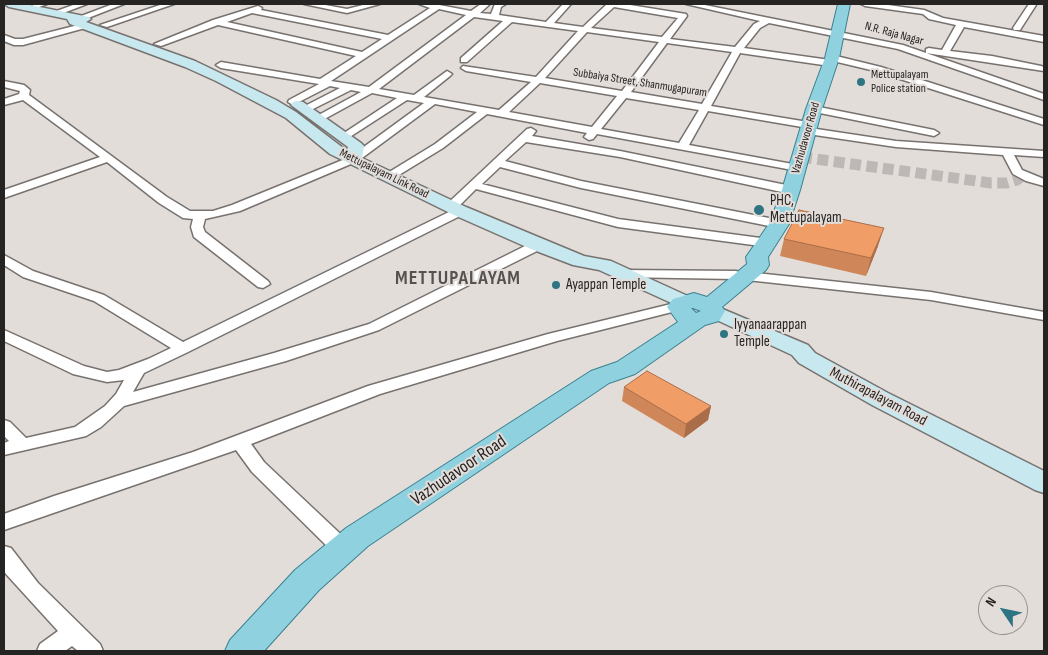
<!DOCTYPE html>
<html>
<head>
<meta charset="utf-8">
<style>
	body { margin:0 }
	#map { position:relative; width:1048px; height:655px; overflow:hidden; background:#e3ddda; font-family:"Sofia Sans Condensed",sans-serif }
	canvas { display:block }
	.frame { position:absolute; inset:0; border:5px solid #262423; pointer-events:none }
	.north { position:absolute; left:978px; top:585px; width:50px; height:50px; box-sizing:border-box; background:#e3ddda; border:1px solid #979391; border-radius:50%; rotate:304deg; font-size:14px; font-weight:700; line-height:20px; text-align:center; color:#262423 }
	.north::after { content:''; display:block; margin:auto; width:18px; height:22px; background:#2e7482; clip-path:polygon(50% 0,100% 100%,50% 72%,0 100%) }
</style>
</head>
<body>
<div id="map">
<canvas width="1048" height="655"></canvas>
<div class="frame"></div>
<div class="north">N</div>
</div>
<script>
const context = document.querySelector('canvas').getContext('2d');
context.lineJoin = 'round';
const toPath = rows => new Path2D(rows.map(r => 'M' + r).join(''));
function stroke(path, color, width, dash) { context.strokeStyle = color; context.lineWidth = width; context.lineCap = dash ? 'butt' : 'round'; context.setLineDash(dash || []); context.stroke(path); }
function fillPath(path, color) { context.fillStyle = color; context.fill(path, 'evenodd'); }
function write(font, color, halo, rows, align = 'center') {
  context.font = font + ' "Sofia Sans Condensed",sans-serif'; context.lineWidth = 4; context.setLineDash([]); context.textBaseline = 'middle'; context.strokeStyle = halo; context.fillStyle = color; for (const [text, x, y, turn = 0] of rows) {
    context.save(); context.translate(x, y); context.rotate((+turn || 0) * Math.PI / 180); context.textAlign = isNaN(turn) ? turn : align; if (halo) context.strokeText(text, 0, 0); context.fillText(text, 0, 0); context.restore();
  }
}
const streetTunnel = toPath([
	[801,157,991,183,1007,183,1017,180,1022,176]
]);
const street = toPath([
	[36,4,47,4,31,10,27,8,36,4],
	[76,4,87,4,58,15,51,13,76,4],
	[113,4,124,4,83,20,76,18,113,4],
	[163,4,174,4,107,27,100,25,163,4],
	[304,4,320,4,347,9,367,4,380,4,347,13,304,4],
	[419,4,434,4,471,11,481,4,490,4,480,13,491,14,495,4,506,4,501,7,499,15,546,22,563,4,571,4,554,23,583,27,607,4,624,4,686,14,687,16,670,39,735,47,754,24,760,21,686,4,700,4,903,45,1044,94,1044,100,898,49,769,23,760,28,744,48,830,60,835,63,830,66,740,53,711,106,814,123,815,125,810,128,896,141,1044,151,1044,157,1014,155,1022,170,1044,179,1044,186,1026,181,1013,174,1003,155,896,147,808,134,803,131,808,128,708,111,689,145,798,165,804,168,798,171,597,134,593,139,589,140,584,137,587,133,487,114,443,148,394,178,386,178,384,176,386,174,435,144,477,112,435,104,358,161,240,211,205,219,203,227,205,232,268,281,270,284,263,288,258,287,194,237,191,227,193,219,183,218,159,203,107,162,4,198,4,190,100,157,23,100,4,105,4,99,19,94,20,91,4,87,4,81,24,85,30,90,29,95,167,197,190,211,213,211,232,205,350,157,424,103,407,100,345,140,340,137,341,135,397,98,372,93,319,122,314,119,315,117,361,92,351,90,305,113,300,110,301,108,340,88,330,86,293,105,288,102,289,100,319,84,221,68,216,65,221,62,320,79,356,56,218,25,161,46,154,44,213,20,258,6,262,8,261,10,388,35,430,8,419,4],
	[614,7,678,18,662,37,591,28,614,7],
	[439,9,466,15,369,87,331,81,439,9],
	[252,13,382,39,362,52,227,22,252,13],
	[474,17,503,21,461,58,461,62,467,62,512,22,578,31,536,77,463,66,461,68,466,71,531,82,499,110,424,97,450,76,452,74,447,71,414,95,379,89,474,17],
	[587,32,659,42,622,91,545,78,587,32],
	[667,43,732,52,702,104,631,92,667,43],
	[540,83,617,96,592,127,509,112,540,83],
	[626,98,699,110,679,143,601,129,626,98],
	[861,4,881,4,924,10,943,18,1044,36,1044,42,964,27,950,51,992,56,1041,66,1044,67,1044,71,926,53,926,49,929,48,942,50,956,25,929,19,923,14,865,6,861,4],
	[1029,4,1036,5,1020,30,1014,30,1013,28,1029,4],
	[82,24,85,24,85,28,23,45,14,45,4,41,4,35,15,39,23,39,82,24],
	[832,55,881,67,1044,119,1044,125,875,71,829,60,829,56,832,55],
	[814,106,934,130,939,133,934,136,810,111,810,107,814,106],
	[531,128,536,131,532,136,620,151,791,186,797,190,791,194,620,157,526,142,505,161,581,181,779,220,785,224,779,228,581,188,500,167,482,184,618,219,768,239,775,243,768,247,618,227,476,189,457,208,464,208,466,211,464,214,188,352,144,373,133,392,274,353,369,324,533,242,543,242,545,245,543,248,379,330,286,361,124,406,101,427,86,436,4,455,4,443,9,441,4,436,4,420,10,422,26,438,75,427,105,406,116,394,124,380,107,382,73,374,4,341,4,330,84,366,107,372,119,370,148,359,171,348,94,301,23,277,4,265,4,255,33,271,104,295,183,342,451,211,445,207,447,204,527,129,531,128],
	[623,270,736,271,742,273,747,272,931,292,1044,312,1044,320,931,300,747,280,741,278,736,279,618,277,616,274,623,270],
	[671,304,676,305,678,308,676,311,557,341,380,394,251,444,264,462,350,543,353,549,350,555,343,557,336,555,252,472,236,450,4,530,4,514,54,496,193,452,368,386,548,334,671,304],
	[4,546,11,548,38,583,100,644,103,651,78,651,72,646,65,651,37,651,40,644,58,631,6,574,4,571,4,546]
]);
const secondary = toPath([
	[4,4,25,4,89,17,91,19,86,22,195,61,276,100,296,112,347,151,348,147,291,105,293,102,298,101,303,102,361,143,364,146,362,158,466,207,584,256,611,261,692,298,695,302,692,306,685,308,678,306,599,270,573,265,531,249,454,215,330,154,286,118,216,81,185,67,70,24,67,19,9,7,4,4],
	[713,305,808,345,815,353,888,393,1044,471,1044,493,1035,490,872,405,799,363,792,355,706,315,703,311,706,307,713,305]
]);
const primary = toPath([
	[838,4,850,4,839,58,822,109,800,190,789,224,768,257,769,265,766,270,722,307,725,311,719,321,705,325,635,374,609,383,368,546,319,590,264,651,225,651,230,640,295,570,346,528,591,371,617,362,678,322,667,307,673,299,694,293,707,297,747,264,746,257,769,224,782,190,806,109,825,58,838,4],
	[691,308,693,308,701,311,696,313,691,308]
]);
const wall = toPath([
	[784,239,878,246,866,276,780,256],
	[624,387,711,406,708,420,684,438,622,401]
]);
const shadedWall = toPath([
	[884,228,878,246,866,276,871,258],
	[711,406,708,420,684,438,686,424]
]);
const building = toPath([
	[799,210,884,228,871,258,784,239,799,210],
	[647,371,711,406,686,424,624,387,647,371]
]);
const markers = [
	[861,82,5,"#2e7482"],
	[759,210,6,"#2e7482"],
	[556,285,5,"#2e7482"],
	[724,334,5,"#2e7482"]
];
const farStreetnames = [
	["N.R. Raja Nagar",894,34,15],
	["Subbaiya Street, Shanmugapuram",640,83,9],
	["Vazhudavoor Road",806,138,-74],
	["Mettupalayam Link Road",384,174,26]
];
const farPoinames = [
	["Mettupalayam",871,75],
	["Police station",871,89]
];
const poiNames = [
	["PHC,",770,201],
	["Mettupalayam",770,218],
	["Ayappan Temple",566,285],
	["Iyyanaarappan",734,325],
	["Temple",734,342]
];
const streetNames = [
	["Muthirapalayam Road",878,397,28]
];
const nearStreetnames = [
	["Vazhudavoor Road",459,471,-34]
];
const districtNames = [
	["METTUPALAYAM",458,279]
];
stroke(streetTunnel, '#bdb8b5', 11, [11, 5.5]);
stroke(street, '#78726f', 3);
stroke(secondary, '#78726f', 3);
stroke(primary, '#3a818f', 2);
fillPath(street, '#fff');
fillPath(secondary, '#c7e8ef');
fillPath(primary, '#8fd1df');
fillPath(wall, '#cf8759');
fillPath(shadedWall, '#a96e49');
fillPath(building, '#f19d68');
stroke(building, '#a96e49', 1);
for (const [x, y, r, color] of markers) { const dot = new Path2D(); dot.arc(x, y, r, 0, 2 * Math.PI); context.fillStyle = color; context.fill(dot); stroke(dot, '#e3ddda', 2); }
write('12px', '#262423', '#e3ddda', farStreetnames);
write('12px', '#262423', '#e3ddda', farPoinames, 'left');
write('15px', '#262423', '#e3ddda', poiNames, 'left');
write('15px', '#262423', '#e3ddda', streetNames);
write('18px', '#262423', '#e3ddda', nearStreetnames);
context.letterSpacing = '1px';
write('bold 20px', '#57524f', '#e3ddda', districtNames);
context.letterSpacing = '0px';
</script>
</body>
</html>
